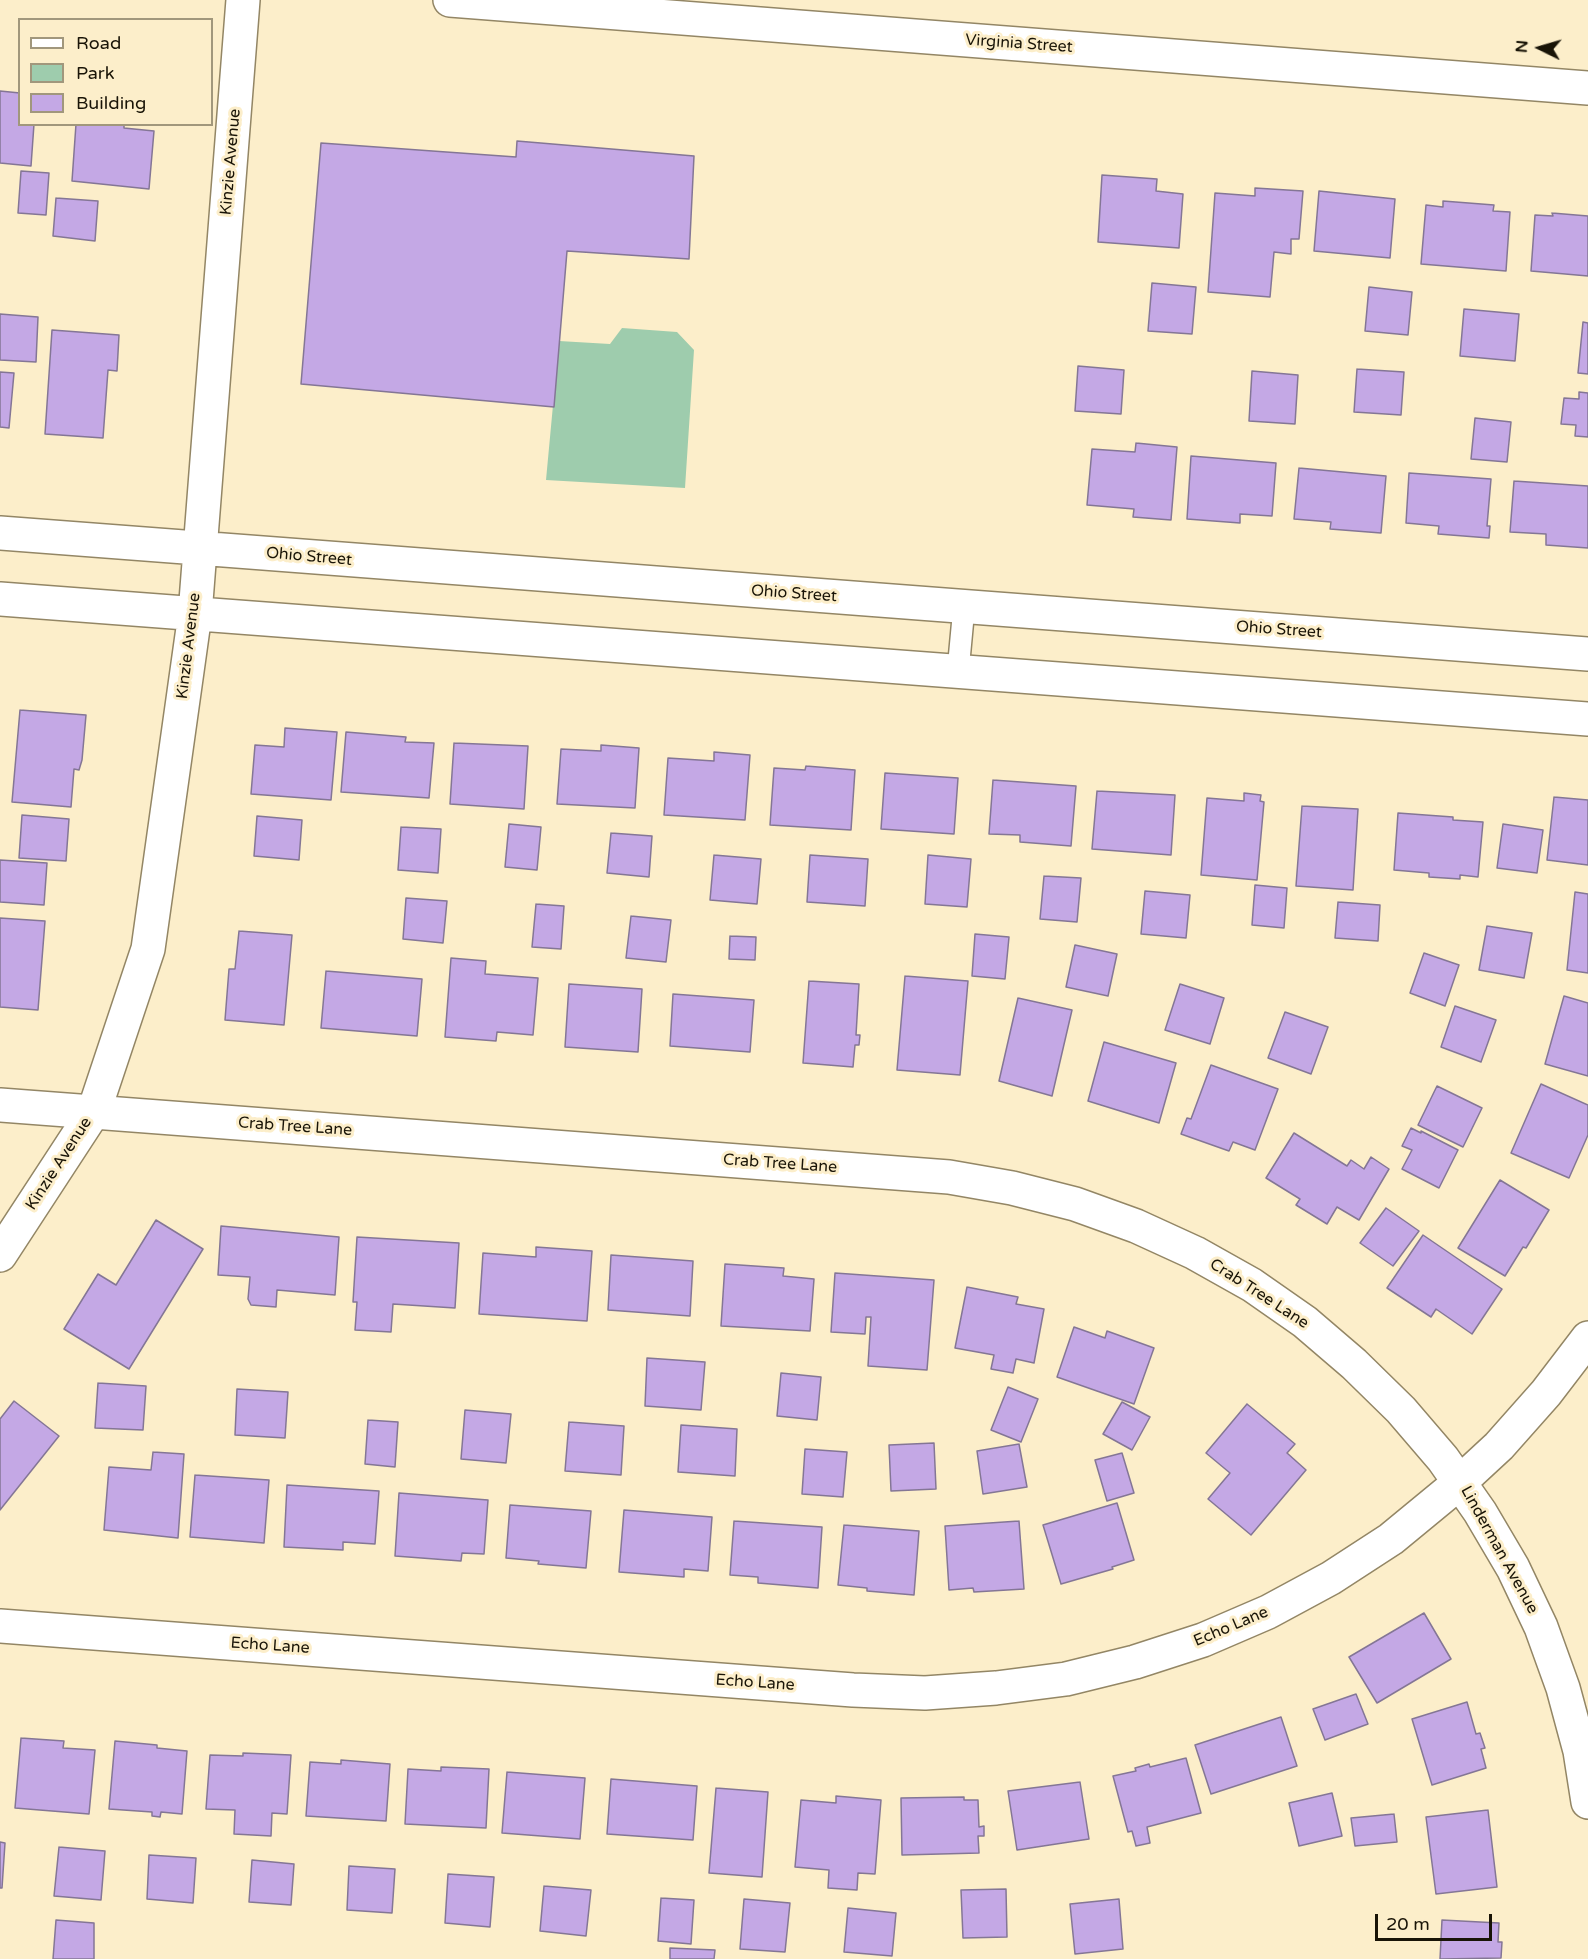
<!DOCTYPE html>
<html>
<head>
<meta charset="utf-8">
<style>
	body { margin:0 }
	#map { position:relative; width:1588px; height:1959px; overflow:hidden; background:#fceeca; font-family:"Varela Round",sans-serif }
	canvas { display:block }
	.legend { position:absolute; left:18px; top:18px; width:195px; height:108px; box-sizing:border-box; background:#fceeca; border:2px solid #a1977c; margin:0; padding:8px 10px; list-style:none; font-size:18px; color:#191407 }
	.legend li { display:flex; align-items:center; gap:12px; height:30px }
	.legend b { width:30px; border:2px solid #a1977c }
	.north { position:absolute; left:1510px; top:18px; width:60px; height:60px; -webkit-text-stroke:4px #fceeca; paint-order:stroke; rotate:275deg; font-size:16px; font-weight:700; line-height:24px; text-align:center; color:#191407 }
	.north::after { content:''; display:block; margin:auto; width:21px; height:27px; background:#191407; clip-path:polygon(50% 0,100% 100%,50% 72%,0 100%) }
	.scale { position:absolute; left:1375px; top:1914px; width:117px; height:27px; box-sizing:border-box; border:3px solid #191407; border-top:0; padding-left:8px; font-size:18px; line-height:21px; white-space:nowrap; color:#191407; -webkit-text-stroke:4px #fceeca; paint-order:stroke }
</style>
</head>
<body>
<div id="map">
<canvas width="1588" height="1959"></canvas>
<ul class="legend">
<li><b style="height:8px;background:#fff"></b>Road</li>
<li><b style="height:16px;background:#9eccad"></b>Park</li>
<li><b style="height:16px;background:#c4a8e5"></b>Building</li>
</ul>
<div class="north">N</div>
<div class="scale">20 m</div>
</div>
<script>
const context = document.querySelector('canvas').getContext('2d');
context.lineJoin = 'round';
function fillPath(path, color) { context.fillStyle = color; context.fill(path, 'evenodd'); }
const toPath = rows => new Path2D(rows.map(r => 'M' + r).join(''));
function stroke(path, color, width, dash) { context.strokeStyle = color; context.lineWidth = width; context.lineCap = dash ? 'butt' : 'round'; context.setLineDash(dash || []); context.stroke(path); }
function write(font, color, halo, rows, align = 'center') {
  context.font = font + ' "Varela Round",sans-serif'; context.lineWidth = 6; context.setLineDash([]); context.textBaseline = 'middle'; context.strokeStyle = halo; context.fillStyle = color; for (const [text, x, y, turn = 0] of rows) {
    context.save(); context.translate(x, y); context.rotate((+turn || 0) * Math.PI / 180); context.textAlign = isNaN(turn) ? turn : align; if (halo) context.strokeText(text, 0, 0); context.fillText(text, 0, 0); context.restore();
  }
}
const green = toPath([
	[622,328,677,332,694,350,685,488,546,480,559,341,610,344]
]);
const building = toPath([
	[0,91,20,93,20,124,34,124,31,166,0,163,0,91],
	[76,124,124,124,124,128,154,131,149,189,72,181,76,124],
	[517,141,694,156,689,259,567,251,554,407,301,384,321,143,516,157,517,141],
	[21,171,49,173,46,215,18,213,21,171],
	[1102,175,1157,179,1156,191,1183,194,1179,248,1098,242,1102,175],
	[1255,188,1303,191,1299,239,1291,239,1291,254,1274,252,1270,297,1208,292,1215,193,1255,196,1255,188],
	[1319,191,1395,199,1390,258,1314,251,1319,191],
	[56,198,98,201,95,241,53,236,56,198],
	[1443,201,1494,205,1493,211,1510,212,1506,271,1421,264,1426,205,1443,207,1443,201],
	[1552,213,1588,216,1588,276,1531,271,1535,215,1553,216,1552,213],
	[1152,283,1196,287,1192,334,1148,331,1152,283],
	[1369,287,1412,292,1408,335,1365,331,1369,287],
	[1464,309,1519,314,1515,361,1460,356,1464,309],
	[0,314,38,317,36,362,0,360,0,314],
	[1583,322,1588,323,1588,374,1578,373,1583,322],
	[52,330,119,335,117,371,108,370,103,438,45,434,52,330],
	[1078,366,1124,370,1121,414,1075,411,1078,366],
	[1357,369,1404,372,1401,415,1354,412,1357,369],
	[1252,371,1298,375,1295,424,1249,421,1252,371],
	[0,372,14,373,9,428,0,427,0,372],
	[1579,392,1588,393,1588,437,1575,436,1576,425,1561,424,1564,398,1579,399,1579,392],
	[1475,418,1511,422,1507,462,1471,459,1475,418],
	[1136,443,1177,447,1171,520,1133,517,1134,509,1087,505,1092,449,1135,452,1136,443],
	[1191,456,1276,463,1272,516,1240,514,1240,523,1187,519,1191,456],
	[1299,468,1386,476,1381,533,1330,529,1331,522,1294,519,1299,468],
	[1409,473,1491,479,1487,526,1490,526,1489,538,1438,534,1439,526,1406,523,1409,473],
	[1514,481,1588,486,1588,548,1546,545,1546,534,1510,532,1514,481],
	[20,710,86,715,82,760,79,770,74,769,71,807,12,802,20,710],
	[285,728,337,732,331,800,251,794,255,745,284,747,285,728],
	[346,732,406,737,405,742,434,743,429,798,341,792,346,732],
	[454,743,528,746,524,809,450,804,454,743],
	[601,745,639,748,635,808,557,804,561,749,601,751,601,745],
	[714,752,750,755,745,820,664,815,668,758,714,761,714,752],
	[806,766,855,770,851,830,770,825,774,768,805,770,806,766],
	[885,773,958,778,954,834,881,829,885,773],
	[993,780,1076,786,1071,846,1020,842,1020,835,989,834,993,780],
	[1097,791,1175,795,1171,855,1092,849,1097,791],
	[1244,793,1261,795,1260,801,1264,802,1257,880,1201,875,1207,798,1244,801,1244,793],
	[1554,797,1588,800,1588,865,1547,860,1554,797],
	[1302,806,1358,809,1353,890,1296,886,1302,806],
	[1398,813,1453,817,1453,820,1483,822,1478,877,1460,875,1460,879,1429,877,1429,873,1394,870,1398,813],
	[22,815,69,819,66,861,19,858,22,815],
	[257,816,302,820,299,860,254,856,257,816],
	[509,824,541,827,537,870,505,867,509,824],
	[1503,824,1543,830,1537,873,1497,868,1503,824],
	[401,827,441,829,438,873,398,870,401,827],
	[611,833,652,836,649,877,607,873,611,833],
	[714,855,761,859,757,904,710,900,714,855],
	[810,855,868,859,865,906,807,902,810,855],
	[928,855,971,859,967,907,925,904,928,855],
	[0,860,47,863,44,905,0,902,0,860],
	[1044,876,1081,878,1077,922,1040,919,1044,876],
	[1255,885,1287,888,1284,928,1252,925,1255,885],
	[1145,891,1190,895,1186,938,1141,934,1145,891],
	[1575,892,1588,894,1588,973,1567,970,1575,892],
	[406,898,447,901,443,943,403,939,406,898],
	[1338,902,1380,905,1378,941,1335,938,1338,902],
	[536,904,564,906,561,949,532,947,536,904],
	[631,916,671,920,666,962,626,958,631,916],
	[0,918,45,921,38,1010,0,1007,0,918],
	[1487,926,1532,933,1524,978,1479,970,1487,926],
	[239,931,292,935,284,1025,225,1020,229,969,235,969,239,931],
	[975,934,1009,937,1005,979,972,976,975,934],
	[730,936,756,937,755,960,729,959,730,936],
	[1075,945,1117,954,1108,996,1066,987,1075,945],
	[1424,953,1459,965,1445,1006,1410,993,1424,953],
	[451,958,486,961,485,974,538,978,533,1035,497,1032,496,1041,445,1037,451,958],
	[326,971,422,979,417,1036,321,1028,326,971],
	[905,976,968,981,960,1075,897,1070,905,976],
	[809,981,859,984,856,1035,860,1035,859,1045,855,1045,853,1067,803,1063,809,981],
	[569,984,642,989,638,1052,565,1047,569,984],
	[1180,984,1224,998,1210,1044,1165,1030,1180,984],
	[673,994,754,1000,750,1052,670,1046,673,994],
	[1564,996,1588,1003,1588,1076,1545,1064,1564,996],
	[1018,998,1072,1010,1052,1096,999,1081,1018,998],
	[1455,1006,1496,1020,1481,1062,1441,1047,1455,1006],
	[1285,1012,1328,1027,1311,1074,1268,1058,1285,1012],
	[1104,1042,1176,1063,1159,1123,1088,1101,1104,1042],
	[1211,1065,1278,1089,1255,1150,1233,1142,1229,1151,1181,1134,1187,1118,1191,1119,1211,1065],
	[1541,1084,1588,1105,1588,1135,1569,1178,1511,1153,1541,1084],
	[1437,1086,1482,1108,1463,1147,1418,1125,1437,1086],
	[1411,1128,1421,1133,1421,1131,1458,1150,1439,1188,1402,1169,1412,1150,1402,1146,1411,1128],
	[1294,1133,1347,1166,1351,1160,1364,1169,1371,1157,1389,1169,1359,1220,1337,1207,1327,1224,1296,1205,1300,1199,1266,1178,1294,1133],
	[1500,1180,1549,1210,1526,1248,1523,1247,1505,1276,1458,1248,1500,1180],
	[1386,1208,1419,1231,1393,1266,1360,1243,1386,1208],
	[156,1220,203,1249,129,1369,64,1329,98,1274,116,1285,156,1220],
	[221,1226,339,1237,335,1295,277,1290,276,1307,251,1305,248,1299,250,1277,218,1275,221,1226],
	[1423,1235,1502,1289,1472,1334,1436,1309,1431,1317,1387,1288,1423,1235],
	[357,1237,459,1243,455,1308,393,1304,391,1332,355,1330,357,1302,353,1302,357,1237],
	[536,1247,592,1251,587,1321,479,1314,483,1253,536,1257,536,1247],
	[611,1255,693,1261,690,1316,608,1310,611,1255],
	[725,1264,784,1268,783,1276,814,1279,810,1331,721,1326,725,1264],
	[835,1273,934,1280,927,1370,868,1366,871,1317,866,1317,865,1334,831,1332,835,1273],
	[967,1287,1018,1297,1016,1304,1044,1309,1034,1363,1016,1359,1013,1373,991,1369,994,1355,955,1348,967,1287],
	[1074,1327,1105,1338,1107,1331,1154,1348,1134,1404,1057,1377,1074,1327],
	[647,1358,705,1362,701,1410,645,1406,647,1358],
	[781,1373,821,1377,817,1420,777,1416,781,1373],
	[98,1383,146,1386,143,1430,95,1428,98,1383],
	[1008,1387,1038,1399,1021,1442,991,1430,1008,1387],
	[237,1389,288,1392,285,1438,235,1435,237,1389],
	[14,1401,59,1436,0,1510,0,1419,14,1401],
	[1122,1402,1150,1417,1132,1450,1103,1434,1122,1402],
	[1247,1404,1295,1444,1287,1453,1306,1470,1251,1535,1208,1499,1230,1473,1206,1453,1247,1404],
	[465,1410,511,1414,506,1463,461,1459,465,1410],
	[368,1420,398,1422,395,1467,365,1464,368,1420],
	[569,1422,624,1426,621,1475,565,1471,569,1422],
	[681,1425,737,1429,735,1476,678,1472,681,1425],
	[934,1443,936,1489,891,1491,889,1445,934,1443],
	[1019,1444,1027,1487,983,1494,977,1451,1019,1444],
	[805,1449,847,1452,843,1497,802,1494,805,1449],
	[153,1452,184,1454,178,1538,104,1530,109,1467,151,1470,153,1452],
	[1122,1453,1134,1493,1107,1501,1095,1460,1122,1453],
	[195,1475,269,1480,264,1543,190,1537,195,1475],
	[287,1485,379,1491,375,1544,343,1542,343,1550,284,1547,287,1485],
	[399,1493,488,1500,484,1554,462,1553,461,1561,395,1556,399,1493],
	[1117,1503,1134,1560,1112,1567,1113,1569,1061,1584,1043,1525,1117,1503],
	[510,1505,591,1511,586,1568,538,1564,539,1561,506,1558,510,1505],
	[624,1510,712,1517,708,1571,684,1569,684,1577,619,1572,624,1510],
	[734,1521,822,1527,818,1588,758,1583,758,1577,730,1575,734,1521],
	[1019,1521,1024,1589,974,1592,973,1588,949,1590,945,1526,1019,1521],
	[844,1525,919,1531,914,1595,867,1591,867,1588,838,1585,844,1525],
	[1424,1613,1451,1659,1377,1703,1349,1657,1424,1613],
	[1356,1694,1368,1724,1325,1740,1313,1709,1356,1694],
	[1467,1702,1476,1734,1480,1733,1485,1748,1481,1749,1486,1768,1432,1785,1412,1719,1467,1702],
	[1281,1717,1297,1766,1211,1794,1195,1745,1281,1717],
	[21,1738,64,1741,63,1748,95,1750,89,1814,15,1808,21,1738],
	[115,1741,157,1745,157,1748,187,1751,182,1814,161,1812,160,1817,152,1816,152,1812,109,1809,115,1741],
	[243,1753,291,1755,287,1814,272,1813,271,1836,234,1834,235,1810,206,1809,210,1755,243,1756,243,1753],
	[1186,1758,1201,1813,1147,1827,1150,1843,1136,1846,1132,1831,1128,1832,1113,1776,1136,1771,1135,1768,1149,1764,1150,1767,1186,1758],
	[341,1760,390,1764,386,1821,306,1816,310,1762,341,1764,341,1760],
	[441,1767,489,1769,486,1828,405,1824,408,1769,441,1771,441,1767],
	[507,1772,585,1778,580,1839,502,1833,507,1772],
	[611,1779,697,1786,693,1840,607,1834,611,1779],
	[1080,1782,1089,1839,1017,1850,1008,1791,1080,1782],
	[716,1788,768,1792,762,1877,709,1873,716,1788],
	[1332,1793,1342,1836,1299,1846,1289,1803,1332,1793],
	[836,1796,881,1800,875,1874,858,1873,857,1890,828,1888,829,1870,795,1867,801,1800,836,1803,836,1796],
	[964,1797,964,1800,978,1800,979,1827,984,1826,984,1836,978,1836,979,1853,902,1855,901,1798,964,1797],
	[1488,1810,1497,1887,1436,1894,1426,1817,1488,1810],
	[1394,1814,1397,1842,1355,1846,1351,1818,1394,1814],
	[0,1842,5,1843,2,1888,0,1888,0,1842],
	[59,1847,105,1851,101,1900,54,1896,59,1847],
	[149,1855,196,1858,193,1903,147,1899,149,1855],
	[252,1860,294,1864,291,1905,249,1902,252,1860],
	[349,1866,395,1869,392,1913,347,1910,349,1866],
	[448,1874,494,1877,490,1927,445,1923,448,1874],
	[544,1886,591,1890,586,1936,540,1931,544,1886],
	[1006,1889,1007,1937,963,1938,961,1890,1006,1889],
	[661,1898,694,1900,691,1944,658,1941,661,1898],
	[744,1899,790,1903,785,1952,740,1949,744,1899],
	[1119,1899,1123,1949,1075,1954,1070,1904,1119,1899],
	[848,1908,896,1913,892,1956,844,1952,848,1908],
	[56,1920,94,1923,94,1959,53,1959,56,1920],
	[1442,1920,1499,1923,1498,1942,1502,1942,1501,1958,1440,1959,1442,1920],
	[670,1948,715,1950,714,1959,670,1959,670,1948]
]);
const service = toPath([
	[958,671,964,607]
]);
const minor = toPath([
	[450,0,1588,88],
	[0,1105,949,1177,1012,1188,1075,1204,1136,1226,1195,1253,1252,1285,1305,1322,1354,1364,1401,1410,1443,1459,1480,1512,1513,1568,1541,1627,1563,1688,1580,1751,1588,1802],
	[0,1626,853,1690,925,1693,996,1688,1066,1679,1135,1662,1203,1640,1268,1612,1331,1578,1391,1539,1459,1483,1499,1446,1546,1393,1588,1338]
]);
const tertiary = toPath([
	[0,533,1588,654],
	[0,599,1588,719],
	[0,1255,94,1111,148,949,195,614,243,0]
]);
const streetNames = [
	["Virginia Street",1019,44,4],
	["Kinzie Avenue",231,162,-85],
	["Ohio Street",309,557,5],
	["Ohio Street",794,594,4],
	["Ohio Street",1279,630,4],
	["Kinzie Avenue",189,646,-83],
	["Crab Tree Lane",295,1127,4],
	["Kinzie Avenue",59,1164,-57],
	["Crab Tree Lane",780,1164,4],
	["Crab Tree Lane",1259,1294,33],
	["Linderman Avenue",1499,1550,61],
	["Echo Lane",1231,1627,-23],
	["Echo Lane",270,1646,4],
	["Echo Lane",755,1683,4]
];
fillPath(green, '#9eccad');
fillPath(building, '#c4a8e5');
stroke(building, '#847695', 1.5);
stroke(service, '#938665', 24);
stroke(minor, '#938665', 36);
stroke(tertiary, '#938665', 36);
stroke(service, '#fff', 21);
stroke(minor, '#fff', 33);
stroke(tertiary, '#fff', 33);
write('16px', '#191407', '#fceeca', streetNames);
</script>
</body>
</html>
